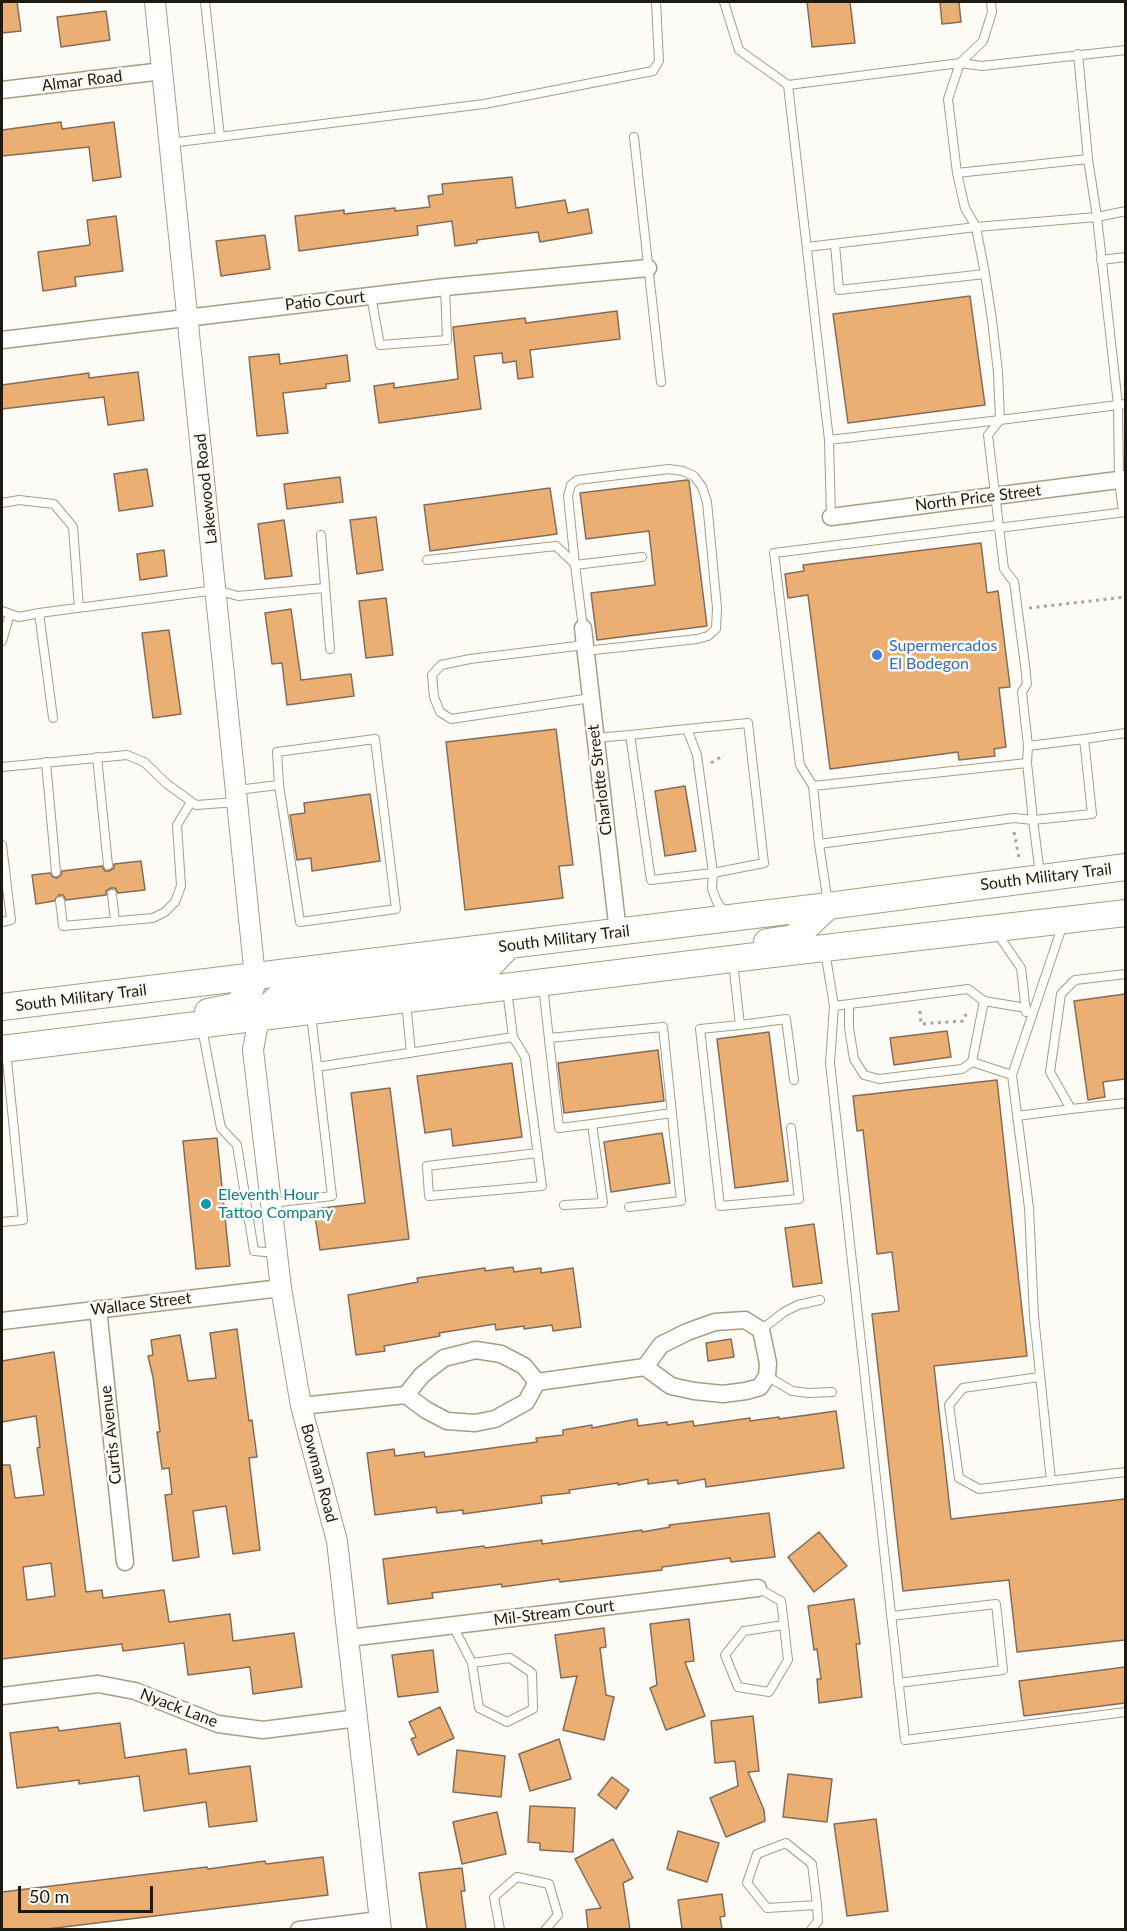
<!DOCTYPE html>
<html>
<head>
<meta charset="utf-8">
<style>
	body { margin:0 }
	#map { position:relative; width:1127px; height:1931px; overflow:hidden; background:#fdfbf5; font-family:Lato,sans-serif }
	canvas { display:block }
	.frame { position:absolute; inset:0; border:3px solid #1e1a0f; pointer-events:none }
	.scale { position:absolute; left:18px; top:1886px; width:135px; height:27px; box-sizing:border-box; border:3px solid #1e1a0f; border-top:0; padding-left:8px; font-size:18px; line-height:21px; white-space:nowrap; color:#1e1a0f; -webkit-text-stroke:4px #fdfbf5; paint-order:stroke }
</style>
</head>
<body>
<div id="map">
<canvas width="1127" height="1931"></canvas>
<div class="frame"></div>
<div class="scale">50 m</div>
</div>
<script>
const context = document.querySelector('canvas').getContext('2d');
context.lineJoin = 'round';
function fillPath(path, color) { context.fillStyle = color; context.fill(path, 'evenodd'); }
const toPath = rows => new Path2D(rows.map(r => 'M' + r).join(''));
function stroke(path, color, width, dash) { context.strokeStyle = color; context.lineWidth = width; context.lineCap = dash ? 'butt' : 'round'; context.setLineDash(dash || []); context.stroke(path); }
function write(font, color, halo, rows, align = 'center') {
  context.font = font + ' Lato,sans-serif'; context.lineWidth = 5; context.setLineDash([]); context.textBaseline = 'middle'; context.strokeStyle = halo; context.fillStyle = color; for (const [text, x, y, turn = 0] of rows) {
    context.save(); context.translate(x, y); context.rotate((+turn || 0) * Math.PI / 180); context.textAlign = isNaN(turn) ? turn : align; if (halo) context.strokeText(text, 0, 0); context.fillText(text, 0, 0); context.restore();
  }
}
const building = toPath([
	[2,2,17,2,21,31,2,33,2,2],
	[807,2,850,2,855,43,812,47,807,2],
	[940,2,959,2,961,22,942,24,940,2],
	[106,11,110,40,61,47,57,17,106,11],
	[61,122,62,129,114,122,121,177,93,181,89,147,2,156,2,130,61,122],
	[512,177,516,208,565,200,568,213,588,209,592,233,540,242,538,232,477,240,477,243,455,246,452,221,417,226,418,235,299,251,295,216,344,210,344,214,395,208,395,211,430,207,428,196,443,194,442,184,512,177],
	[116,216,123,271,75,277,76,286,43,291,38,252,90,245,87,220,116,216],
	[265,235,270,269,221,276,216,241,265,235],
	[970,296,985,405,848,423,833,314,970,296],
	[617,311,620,339,530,350,533,377,518,379,516,361,503,363,502,353,474,356,481,409,379,423,374,386,394,383,394,388,458,379,453,327,525,318,526,323,617,311],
	[279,354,280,364,347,355,350,381,326,384,326,388,283,393,288,433,257,436,249,357,279,354],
	[138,372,144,420,108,425,104,397,2,409,2,385,89,373,89,378,138,372],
	[147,469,153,506,119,511,114,474,147,469],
	[340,477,343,502,287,509,284,484,340,477],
	[687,480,689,481,707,626,597,640,591,593,655,585,649,531,586,539,580,493,687,480],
	[550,488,557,534,430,551,424,505,550,488],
	[376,517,383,570,357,574,350,520,376,517],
	[284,520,292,576,265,579,258,524,284,520],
	[981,543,987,593,998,591,1008,670,1010,687,999,688,1006,747,994,749,995,756,959,760,958,752,830,769,808,595,788,598,785,574,804,571,803,565,981,543],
	[164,550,167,576,140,580,137,554,164,550],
	[386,598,393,655,366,658,359,601,386,598],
	[291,609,301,680,351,674,354,696,287,705,282,663,272,664,265,613,291,609],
	[169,630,181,714,153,718,142,633,169,630],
	[556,729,573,865,559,866,563,898,465,910,446,742,556,729],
	[685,786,696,851,665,856,655,791,685,786],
	[370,794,380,861,312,871,311,858,297,860,290,815,305,813,304,803,370,794],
	[141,861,145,890,118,893,115,888,111,888,106,891,106,895,66,900,63,895,59,895,54,901,36,904,32,875,50,873,53,877,57,878,61,875,62,871,102,866,105,871,109,871,114,868,114,864,141,861],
	[1125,994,1125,1079,1103,1082,1105,1097,1088,1100,1074,1001,1125,994],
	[947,1031,951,1057,894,1065,890,1038,947,1031],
	[769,1032,788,1181,735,1188,717,1039,769,1032],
	[658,1050,664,1101,564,1113,558,1063,658,1050],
	[512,1063,522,1137,453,1146,451,1129,425,1133,417,1076,512,1063],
	[997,1080,1027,1356,934,1366,951,1519,1125,1499,1125,1640,1017,1652,1009,1580,903,1591,872,1314,899,1311,892,1252,877,1254,863,1130,857,1131,853,1096,997,1080],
	[390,1088,409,1239,320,1250,314,1209,365,1203,351,1093,390,1088],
	[662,1133,670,1183,611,1192,604,1142,662,1133],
	[217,1138,230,1266,196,1269,183,1141,217,1138],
	[814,1224,822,1283,793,1287,785,1228,814,1224],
	[513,1267,514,1272,541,1268,541,1273,573,1268,581,1327,553,1331,552,1325,524,1329,524,1326,496,1330,495,1324,439,1333,440,1336,384,1346,385,1351,356,1355,348,1295,418,1282,417,1278,485,1268,485,1271,513,1267],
	[237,1329,249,1421,252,1420,257,1457,249,1458,260,1550,233,1554,226,1506,193,1511,199,1557,173,1561,165,1495,172,1494,169,1468,162,1469,157,1432,160,1432,153,1377,148,1356,153,1355,151,1340,180,1335,188,1381,216,1378,210,1333,237,1329],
	[731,1339,734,1357,708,1361,706,1343,731,1339],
	[54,1352,86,1592,102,1590,103,1598,164,1590,169,1622,230,1614,233,1641,294,1633,302,1687,253,1694,250,1667,188,1675,184,1643,123,1651,122,1644,2,1659,2,1465,10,1465,15,1498,44,1495,37,1448,40,1447,36,1416,2,1422,2,1361,54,1352],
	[51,1563,55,1596,27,1600,23,1567,51,1563],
	[836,1411,844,1468,706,1487,705,1479,678,1484,677,1480,648,1484,648,1479,618,1485,618,1483,569,1490,570,1493,541,1496,542,1503,463,1514,463,1510,437,1513,436,1507,375,1515,367,1453,394,1449,395,1456,424,1452,425,1457,537,1442,536,1438,563,1435,563,1430,592,1425,592,1428,637,1419,638,1426,667,1422,667,1425,693,1421,694,1426,750,1418,750,1421,779,1417,779,1419,836,1411],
	[769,1513,775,1557,731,1562,730,1558,662,1567,662,1570,560,1582,559,1579,502,1587,502,1584,432,1593,433,1598,388,1604,383,1559,484,1546,485,1548,542,1540,542,1544,642,1530,642,1532,670,1527,669,1525,769,1513],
	[819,1532,847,1566,814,1592,788,1557,819,1532],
	[854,1599,860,1644,856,1644,862,1697,819,1703,817,1679,821,1679,817,1649,814,1650,808,1606,854,1599],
	[689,1619,694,1661,685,1662,705,1716,666,1730,650,1688,657,1685,650,1624,689,1619],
	[604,1628,606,1647,600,1648,606,1695,614,1697,604,1740,563,1730,577,1676,561,1678,555,1635,604,1628],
	[433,1650,438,1692,398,1697,392,1655,433,1650],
	[1125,1667,1125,1703,1024,1716,1019,1681,1125,1667],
	[440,1707,454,1738,418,1755,411,1739,416,1737,409,1722,440,1707],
	[753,1716,759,1771,748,1772,764,1810,765,1821,726,1837,710,1798,738,1786,735,1761,715,1763,711,1721,753,1716],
	[120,1723,125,1758,186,1749,189,1774,250,1766,257,1821,209,1827,206,1802,144,1811,139,1776,79,1784,79,1780,17,1788,10,1733,58,1727,59,1731,120,1723],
	[559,1739,571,1779,530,1791,519,1754,559,1739],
	[457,1750,505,1756,501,1797,453,1792,457,1750],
	[788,1774,832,1779,827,1822,783,1817,788,1774],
	[612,1777,629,1790,616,1809,598,1795,612,1777],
	[530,1806,575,1808,573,1852,540,1850,540,1843,528,1842,530,1806],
	[497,1812,506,1854,462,1864,453,1822,497,1812],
	[876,1819,888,1911,847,1916,834,1824,876,1819],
	[678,1831,719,1843,707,1882,667,1869,678,1831],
	[613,1839,633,1878,623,1883,630,1929,588,1929,586,1910,601,1908,575,1859,613,1839],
	[323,1857,328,1895,47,1929,2,1929,2,1892,207,1867,208,1869,265,1861,266,1864,323,1857],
	[462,1868,465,1891,461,1891,466,1929,427,1929,419,1873,462,1868],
	[722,1894,725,1916,720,1917,722,1929,682,1929,678,1900,722,1894]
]);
const path = toPath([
	[1029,608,1126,597],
	[711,763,724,755],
	[1014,832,1019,858],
	[920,1011,921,1024,963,1021,967,1012]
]);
const service = toPath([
	[205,2,220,137],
	[724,2,739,50,788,85],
	[634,137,661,382],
	[170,143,484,104,653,71,659,61,656,2],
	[1088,159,1097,217,976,227,965,208,957,173,948,99,960,63,982,66,1126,50],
	[957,173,1088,159,1078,54],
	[1126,211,1097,217,1118,405,1126,404],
	[835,244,839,290,985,274],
	[807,247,976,227,985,274,992,320,998,372,1000,420,1118,405,1119,480,1123,512],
	[1101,260,1126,257],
	[371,296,380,345,447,340,445,287],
	[829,440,788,85,960,63,983,41,992,12,991,2],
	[2,503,19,500,54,504,73,527,79,608],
	[831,517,829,440,1000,420,988,435,1004,569,1014,582,1025,665,1027,684,1022,692,1028,746,1027,763,1033,820,1040,874],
	[998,528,1126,512],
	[321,535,330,649],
	[427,560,556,546,575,564],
	[575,565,568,496,571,485,577,480,669,469,683,471,694,476,702,487,707,502,717,608,716,629,708,636,697,639,585,651],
	[2,611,19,617,39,613],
	[583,628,575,565,642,557],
	[2,641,10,614],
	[585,645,470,659,441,665,432,675,434,697,440,712,451,719,591,698],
	[53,718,39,613,216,590,238,596,324,588],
	[687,729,697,755,713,873,712,889,717,902,726,914],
	[595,738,630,735,687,729,748,723,764,863,713,873,651,880,630,735],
	[1084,739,1126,733],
	[97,757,108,865],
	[46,762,56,872],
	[1027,763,813,786,819,844,1014,818,1033,820,1092,814,1084,739,1028,746],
	[2,767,127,755,144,762,167,784,196,805,237,802],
	[813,786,800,765,774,553,998,525],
	[237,790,279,785,300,922,396,909,375,739,277,752,279,785],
	[819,844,828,903],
	[2,845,11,920,2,922],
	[112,894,115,921],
	[60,901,63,926,153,918,165,912,175,902,181,886,177,825,191,802],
	[997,933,1021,968,1026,1012],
	[825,951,834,1006,830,1063,905,1740,1126,1712],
	[733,962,740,1025,700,1029,720,1206,799,1199,791,1128],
	[1126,974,1075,980,1061,994,1050,1072,1071,1109,1126,1103],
	[543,986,559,1128,592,1124,603,1203,564,1205],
	[984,1001,972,1062,1012,1075],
	[406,1002,411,1053],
	[849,1004,849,1028,854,1059,864,1075,879,1079,962,1069,972,1062],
	[834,1006,968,989,984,1001,1026,1008],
	[740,1025,786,1019,794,1080],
	[202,1028,221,1128,237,1145,254,1251,277,1253],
	[513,1037,525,1057,542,1186,429,1196,427,1166,538,1153],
	[549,1038,663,1027,681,1201,629,1207],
	[317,1067,513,1037,507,990],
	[1017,1116,1071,1109],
	[592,1124,672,1113],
	[271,1203,332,1196,311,1014],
	[2,1222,23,1220,6,1050],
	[761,1330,784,1312,798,1305,820,1300],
	[767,1376,792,1391,809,1393,832,1392],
	[1039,1377,963,1388,949,1405,959,1478,979,1489,1126,1472],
	[1051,1481,1034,1316,1029,1208,1012,1075,1063,924],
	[758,1588,781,1601,784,1625,788,1660,769,1692,738,1687,725,1655,744,1631,784,1625],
	[891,1616,996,1604,1003,1670,898,1683],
	[453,1626,472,1663,479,1708,507,1722,533,1709,532,1673,510,1658,472,1663],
	[500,1930,494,1897,517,1877,549,1884,558,1915,545,1930],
	[811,1930,818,1921,817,1905,812,1864,786,1843,757,1854,747,1883,767,1908,817,1905]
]);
const minor = toPath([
	[2,90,163,71],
	[2,340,445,287,648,268],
	[831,517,1126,479],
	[583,628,618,932],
	[98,1309,125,1562],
	[2,1321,281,1288],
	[537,1382,645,1367,671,1386,694,1391,723,1394,746,1391,760,1387,767,1376,768,1363,761,1330,745,1320,715,1322,687,1332,661,1345,645,1367],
	[406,1395,422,1375,444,1358,476,1350,501,1354,524,1366,537,1382],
	[301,1406,406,1395,426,1410,447,1421,475,1423,495,1419,526,1402,537,1382],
	[349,1638,758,1588],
	[2,1696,98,1684,135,1691,218,1724,263,1730,358,1718],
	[299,1930,379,1920]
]);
const tertiary = toPath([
	[155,2,255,977],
	[259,1017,253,1050,281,1288,301,1406,337,1541,381,1930]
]);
const primary = toPath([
	[767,942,794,938,828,906],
	[2,1007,828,906,1126,867],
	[208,1012,237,1006,249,992,255,977],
	[261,1014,278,998,298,993,485,970,509,945],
	[2,1049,764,955,1126,913]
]);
const markers = [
	[877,655,6,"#3f7fe0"],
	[206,1204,6,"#0f9aa8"]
];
const streetNames = [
	["Almar Road",82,81,-7],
	["Patio Court",325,301,-6],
	["Lakewood Road",206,489,-96],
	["North Price Street",978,498,-7],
	["Charlotte Street",600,780,-97],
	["South Military Trail",1046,877,-7],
	["South Military Trail",564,939,-7],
	["South Military Trail",81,998,-7],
	["Wallace Street",141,1304,-7],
	["Curtis Avenue",111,1435,-96],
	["Bowman Road",319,1473,75],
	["Mil-Stream Court",554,1613,-7],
	["Nyack Lane",179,1708,21]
];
const shopNames = [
	["Supermercados",889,646],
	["El Bodegon",889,664]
];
const cultureNames = [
	["Eleventh Hour",218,1195],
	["Tattoo Company",218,1213]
];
fillPath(building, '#ebae73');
stroke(building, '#846d58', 1.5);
stroke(service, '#a79d80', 10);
stroke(minor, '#a79d80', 19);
stroke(tertiary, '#a79d80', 22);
stroke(primary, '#a79d80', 28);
stroke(path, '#a8a59d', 3, [3, 4.5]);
stroke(service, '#fff', 8);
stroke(minor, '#fff', 16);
stroke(tertiary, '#fff', 20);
stroke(primary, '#fff', 26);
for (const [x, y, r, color] of markers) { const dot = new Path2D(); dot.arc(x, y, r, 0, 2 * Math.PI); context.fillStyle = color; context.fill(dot); stroke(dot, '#fdfbf5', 2); }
write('16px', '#1e1a0f', '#fdfbf5', streetNames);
write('16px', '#366cbe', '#fdfbf5', shopNames, 'left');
write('16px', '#0d838f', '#fdfbf5', cultureNames, 'left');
</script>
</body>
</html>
